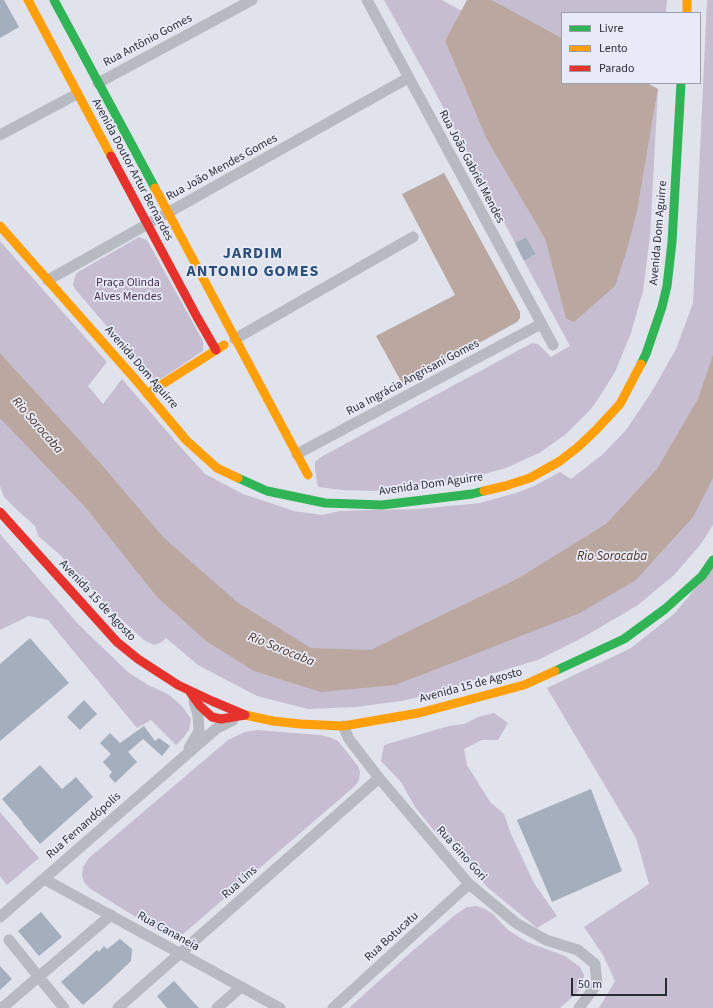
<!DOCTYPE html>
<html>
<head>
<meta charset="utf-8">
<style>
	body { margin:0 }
	#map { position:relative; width:713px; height:1008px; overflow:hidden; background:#e0e3eb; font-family:"Source Sans 3",sans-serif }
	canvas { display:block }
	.legend { position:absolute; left:561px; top:12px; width:140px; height:72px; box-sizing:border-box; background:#e8ebf7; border:1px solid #9b9fa9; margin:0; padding:5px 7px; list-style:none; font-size:12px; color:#282d34 }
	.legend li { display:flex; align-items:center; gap:8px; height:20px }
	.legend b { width:20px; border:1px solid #9b9fa9 }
	.scale { position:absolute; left:571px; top:978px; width:96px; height:18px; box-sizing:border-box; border:2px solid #282d34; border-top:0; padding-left:5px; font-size:12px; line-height:14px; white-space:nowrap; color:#282d34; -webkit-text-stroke:3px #e8ebf7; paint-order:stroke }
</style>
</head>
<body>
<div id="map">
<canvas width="713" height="1008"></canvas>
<ul class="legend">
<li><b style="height:5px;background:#30b455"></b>Livre</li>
<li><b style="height:5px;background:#ff9f0a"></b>Lento</li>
<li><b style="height:5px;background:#e5322d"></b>Parado</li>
</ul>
<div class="scale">50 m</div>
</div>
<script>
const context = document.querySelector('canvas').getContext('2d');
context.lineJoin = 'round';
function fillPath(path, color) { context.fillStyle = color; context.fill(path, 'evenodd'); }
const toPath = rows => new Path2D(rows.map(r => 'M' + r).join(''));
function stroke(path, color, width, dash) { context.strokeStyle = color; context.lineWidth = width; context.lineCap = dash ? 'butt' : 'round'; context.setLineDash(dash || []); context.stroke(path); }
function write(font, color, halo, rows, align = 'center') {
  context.font = font + ' "Source Sans 3",sans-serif'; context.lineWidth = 3.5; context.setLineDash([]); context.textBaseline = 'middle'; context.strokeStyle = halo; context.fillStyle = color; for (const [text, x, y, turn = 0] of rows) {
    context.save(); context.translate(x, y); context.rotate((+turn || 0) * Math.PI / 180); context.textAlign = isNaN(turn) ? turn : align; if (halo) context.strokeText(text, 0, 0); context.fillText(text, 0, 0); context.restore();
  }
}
const green = toPath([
	[384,0,442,0,462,11,445,41,487,140,545,239,566,319,574,322,627,250,637,212,658,89,650,236,643,291,631,333,615,372,600,396,591,409,565,435,539,453,506,468,463,480,420,487,374,491,342,490,318,487,315,469,315,462,321,457,532,343,538,344,551,357,570,346,524,261,536,254,526,237,515,243,427,77],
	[492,0,667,0,666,13,562,13,562,38],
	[707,0,713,0,713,525,701,544,674,575,638,605,582,638,538,660,491,674,449,689,402,701,355,707,308,709,257,696,198,665,166,638,162,642,154,645,144,640,110,609,58,553,38,536,35,526,16,509,4,497,0,486,0,241,107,362,88,386,103,404,122,379,176,442,205,474,243,494,294,511,322,515,340,511,373,510,419,509,480,503,519,492,534,486,560,472,571,479,602,455,626,430,651,393,676,349,693,303],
	[139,237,147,240,203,341,203,351,158,381,149,376,75,289,73,285,75,276,78,272],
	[0,534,78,624,102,647,128,672,148,685,168,694,182,706,191,719,189,730,183,738,176,745,151,720,137,728,48,620,29,616,0,630],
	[713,567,713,1008,599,1008,615,981,603,955,584,927,649,884,636,838,547,688,631,648,674,614],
	[494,713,508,723,498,740,482,740,464,749,467,765,490,802,504,814,511,834,534,883,557,916,537,928,487,887,468,864,459,844,440,838,415,807,401,782,381,761,384,745,449,726,464,724,478,717],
	[258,730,320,735,329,737,338,741,358,766,360,772,359,780,355,786,183,934,174,936,166,935,155,929,89,888,84,882,82,875,83,867,89,858,228,740,245,732],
	[0,812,39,858,7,885,0,876],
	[477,906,485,909,493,914,508,930,527,942,565,956,580,967,584,975,584,983,578,992,560,1008,349,1008,410,953,455,915,467,907]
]);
const water = toPath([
	[467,0,492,0,562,38,562,83,647,83,658,89,637,212,627,250,615,286,574,322,566,319,545,239,487,140,445,41],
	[444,173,520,312,520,318,517,322,403,385,376,336,455,295,402,194],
	[0,353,102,465,163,537,237,602,311,648,371,650,413,629,517,579,606,524,657,469,698,399,713,355,713,478,693,517,636,580,580,613,518,637,460,660,395,685,321,692,254,671,206,641,157,597,86,508,0,418]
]);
const building = toPath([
	[0,0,4,0,19,27,0,38],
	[526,237,536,254,524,261,515,243],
	[30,638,69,683,0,741,0,664],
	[84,700,97,714,80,730,67,717],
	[144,726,155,741,159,738,170,746,162,756,143,739,128,752,137,762,115,783,109,776,112,772,103,762,111,754,100,743,110,733,120,743],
	[40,765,62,789,76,777,93,797,40,844,22,823,23,823,2,799],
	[591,789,622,871,552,902,517,820],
	[41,912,62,937,39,956,18,931],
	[120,939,132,949,131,961,108,983,83,1005,61,982,97,950,99,952,104,946,107,949],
	[0,966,12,979,0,990],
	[174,981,199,1008,167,1008,157,996]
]);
const street = toPath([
	[367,0,553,345],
	[98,83,252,0],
	[0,135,77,94],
	[48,280,408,78],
	[235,339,413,237],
	[297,454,541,324],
	[343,726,349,739,379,778,469,884,516,923,546,940,578,950,595,964,597,984,579,1008],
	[189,748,199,731,198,715,194,701],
	[44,879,280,1008],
	[0,917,217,728,233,720],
	[9,940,64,1008],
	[2,1008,111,915],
	[118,1008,379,778],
	[217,1008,241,987],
	[333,1008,469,884]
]);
const fast = toPath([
	[54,0,155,188],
	[641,364,646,354,662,307,667,286,672,242,681,83],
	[238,478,267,491,325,503,382,505,472,494,484,491],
	[555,671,624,639,665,609,702,576,713,560]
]);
const slow = toPath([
	[28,0,111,156],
	[687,0,687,13],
	[155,188,308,475],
	[0,226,135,379,186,440,217,468,238,478],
	[147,394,224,345],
	[484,491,505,486,530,478,560,461,578,447,596,430,620,404,641,364],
	[245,715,273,721,300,724,343,726,419,713,524,685,555,671]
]);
const jam = toPath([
	[111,156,197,317,216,350],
	[0,512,117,642,138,659,178,685,212,701,245,715],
	[190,692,200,706,212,717,221,719,245,715]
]);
const streetNames = [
	["Rua Antônio Gomes",148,41,-28],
	["Rua João Gabriel Mendes",471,167,62],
	["Rua João Mendes Gomes",222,168,-29],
	["Avenida Doutor Artur Bernardes",132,170,62],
	["Avenida Dom Aguirre",659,233,-85],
	["Avenida Dom Aguirre",141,368,49],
	["Rua Ingrácia Angrisani Gomes",413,378,-28],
	["Avenida Dom Aguirre",431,485,-8],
	["Avenida 15 de Agosto",97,601,47],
	["Avenida 15 de Agosto",471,686,-15],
	["Rua Fernandópolis",84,826,-41],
	["Rua Gino Gori",461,854,48],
	["Rua Lins",240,883,-42],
	["Rua Cananeia",168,932,29],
	["Rua Botucatu",392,937,-42]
];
const parkNames = [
	["Praça Olinda",128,283],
	["Alves Mendes",128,297]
];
const waterNames = [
	["Rio Sorocaba",37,426,49],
	["Rio Sorocaba",612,557],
	["Rio Sorocaba",281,650,22]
];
const districtNames = [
	["JARDIM",253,254],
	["ANTONIO GOMES",253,272]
];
fillPath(green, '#c6bdd1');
fillPath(water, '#baa79f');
fillPath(building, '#a4aebd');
stroke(street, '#b7bac1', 11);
stroke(fast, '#30b455', 9);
stroke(slow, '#ff9f0a', 9);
stroke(jam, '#e5322d', 9);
write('12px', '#282d34', '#e8ebf7', streetNames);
write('12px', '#442f4f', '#e8ebf7', parkNames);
write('italic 13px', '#503323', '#e8ebf7', waterNames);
context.letterSpacing = '1px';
write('bold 16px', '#2b4f79', '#e8ebf7', districtNames);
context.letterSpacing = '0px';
</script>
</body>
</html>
